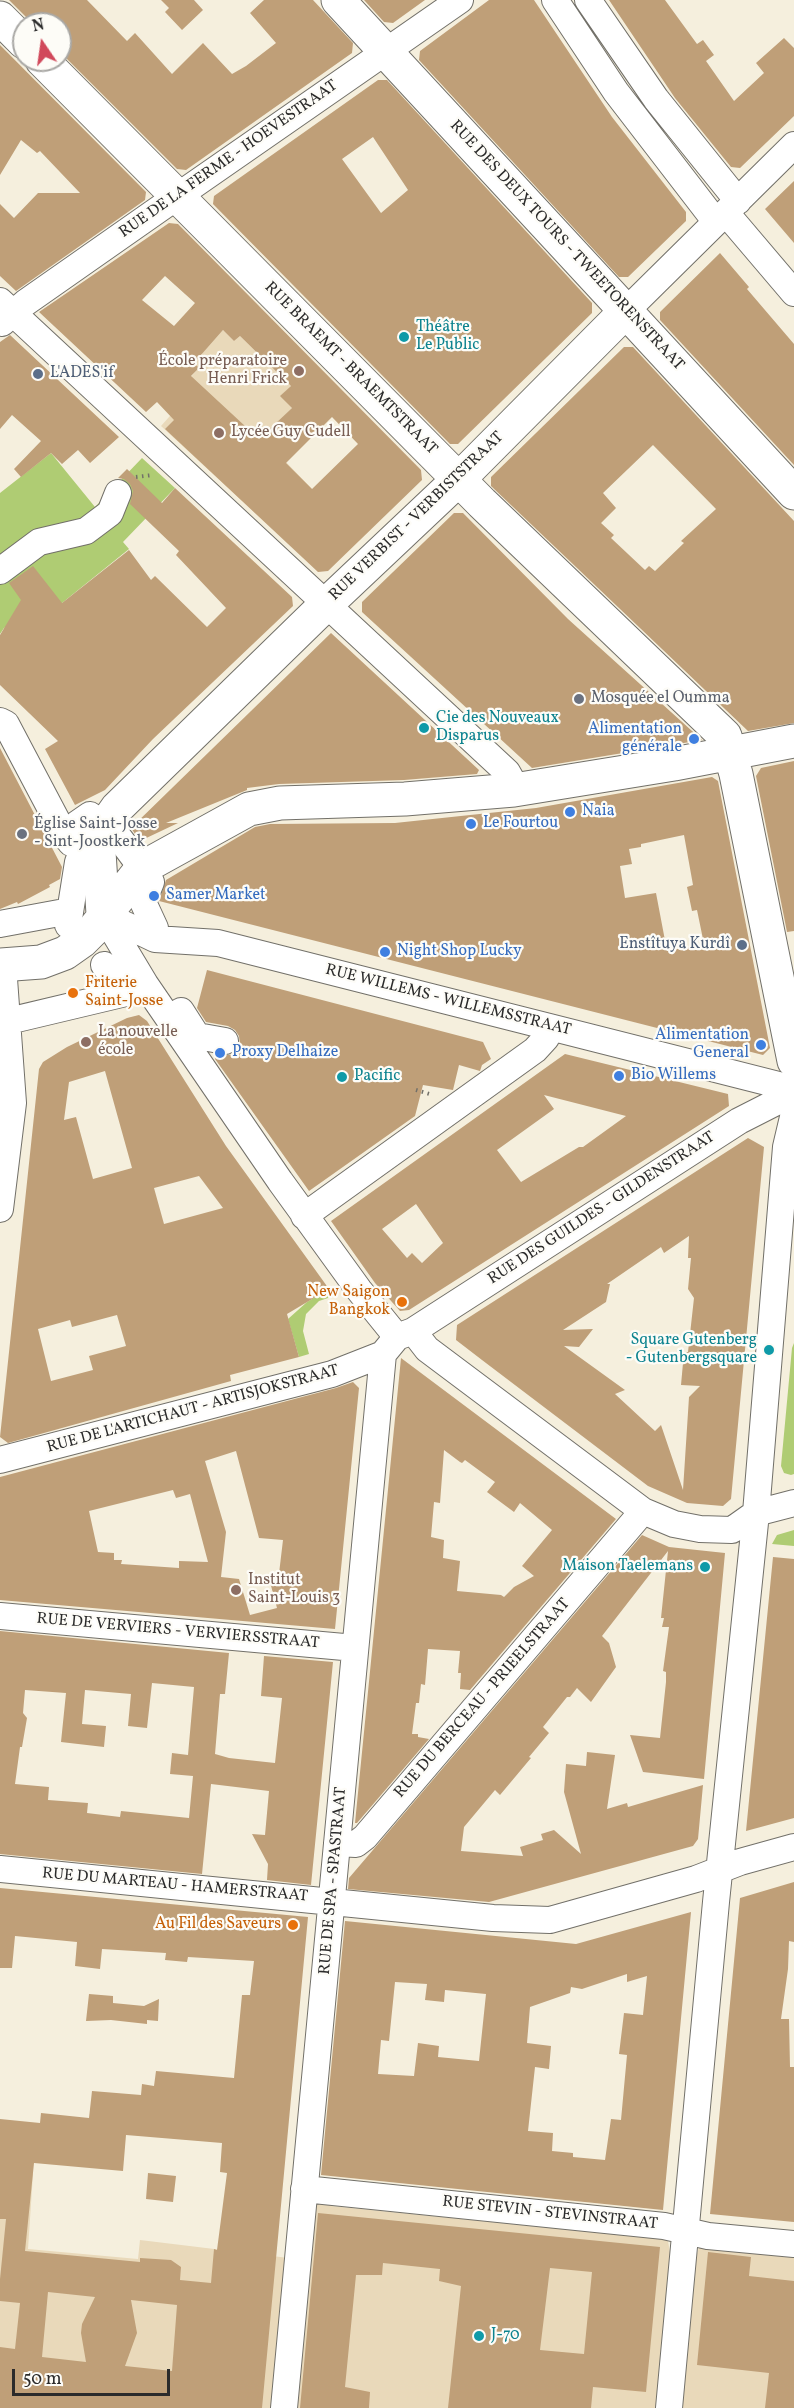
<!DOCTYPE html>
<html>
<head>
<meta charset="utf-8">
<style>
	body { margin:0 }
	#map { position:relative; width:794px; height:2408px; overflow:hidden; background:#f5efdd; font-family:Vollkorn,serif }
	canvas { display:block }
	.north { position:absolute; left:12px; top:12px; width:60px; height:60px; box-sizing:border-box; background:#fdfcf7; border:2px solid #a9a8a5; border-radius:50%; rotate:347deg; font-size:16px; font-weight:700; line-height:24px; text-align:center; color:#2b2b2b }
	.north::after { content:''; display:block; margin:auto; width:21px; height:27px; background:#d1495b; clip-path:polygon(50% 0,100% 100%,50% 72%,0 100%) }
	.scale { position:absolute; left:12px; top:2369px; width:158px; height:27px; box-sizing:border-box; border:3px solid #2b2b2b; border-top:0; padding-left:8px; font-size:18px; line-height:21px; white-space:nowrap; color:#2b2b2b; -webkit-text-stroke:4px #fdfcf7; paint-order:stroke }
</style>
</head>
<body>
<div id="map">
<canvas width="794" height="2408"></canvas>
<div class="north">N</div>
<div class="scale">50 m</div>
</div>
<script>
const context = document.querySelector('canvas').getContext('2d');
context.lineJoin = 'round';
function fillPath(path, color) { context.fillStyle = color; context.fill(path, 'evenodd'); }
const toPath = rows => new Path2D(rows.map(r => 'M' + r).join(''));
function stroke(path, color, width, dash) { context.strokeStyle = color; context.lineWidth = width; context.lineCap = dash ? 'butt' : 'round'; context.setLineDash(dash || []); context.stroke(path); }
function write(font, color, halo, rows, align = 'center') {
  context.font = font + ' Vollkorn,serif'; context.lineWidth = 4.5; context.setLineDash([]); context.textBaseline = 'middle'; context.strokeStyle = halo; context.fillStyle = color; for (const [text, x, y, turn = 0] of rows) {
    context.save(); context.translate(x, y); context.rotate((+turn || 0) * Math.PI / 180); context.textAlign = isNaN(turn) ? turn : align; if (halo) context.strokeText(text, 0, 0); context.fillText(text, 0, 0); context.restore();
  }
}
const built = toPath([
	[223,330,234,341,240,336,291,386,281,396,292,408,268,431,285,461,312,489,266,523,161,426,185,399,188,380,199,368,194,363],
	[0,2171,33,2174,28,2249,138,2259,140,2240,305,2260,312,2207,317,2202,331,2201,331,2206,652,2238,653,2232,665,2237,668,2241,670,2253,696,2256,699,2248,702,2246,794,2253,794,2408,0,2408]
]);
const green = toPath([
	[51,453,95,507,142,458,175,488,123,542,129,549,62,603,4,628,0,634,0,493],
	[329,1289,334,1296,319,1301,306,1314,303,1331,309,1354,299,1357,288,1319,307,1302],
	[794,1343,794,1474,791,1475,784,1473,781,1466,792,1348],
	[794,1530,794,1546,772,1544,777,1535]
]);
const building = toPath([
	[9,0,87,0,127,41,135,33,172,74,203,43,232,74,246,66,276,43,250,13,264,0,313,0,353,43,352,53,186,170,177,169,60,52,60,24,33,24],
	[161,0,194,0,203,10,182,30,165,12,169,8],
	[364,0,425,0,393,23,384,22],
	[489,0,534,0,612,117,686,212,686,221,628,277,619,277,419,60,420,51],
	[609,0,665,0,697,44,703,40,714,55,706,61,734,101,764,73,756,63,784,38,794,48,794,116,740,168,731,167,675,98],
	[0,45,146,192,145,200,16,291,0,276,0,204,14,218,38,193,80,193,40,151,37,153,21,140,0,175],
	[378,80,387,80,592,303,592,313,458,444,450,444,213,204,214,196],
	[373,137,408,190,381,213,342,159],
	[794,181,794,243,765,209],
	[169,223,178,224,421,470,422,480,328,571,318,572,165,429,174,420,157,402,146,412,39,312],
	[165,276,195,303,174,326,142,300],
	[223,330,234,341,240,336,291,386,280,396,292,408,259,439,191,376,199,368,194,363],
	[332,417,358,444,312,489,286,463],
	[720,253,749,287,747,289,794,344,794,465,660,320,660,312],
	[10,335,119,437,90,463,78,450,62,464,51,453,21,477,14,469,41,441,12,415,0,429,0,342],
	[624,347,633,347,794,521,794,723,748,731,491,486,491,477],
	[653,445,716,509,681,541,684,543,655,571,649,566,645,570,611,538,614,535,601,523,616,508,603,493],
	[127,469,162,503,175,488,292,597,293,606,153,739,105,790,75,805,45,749,58,741,0,685,0,635,21,600,9,583,33,566,62,603,129,550,151,580,155,576,207,627,226,608,176,555,179,551,130,504,133,491,130,484,124,479,118,478],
	[454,513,463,513,568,619,702,740,532,768,362,612,362,602],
	[331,633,479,770,477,774,404,780,279,784,247,788,247,790,166,823,178,823,140,841,131,828],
	[0,748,62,867,60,879,49,885,50,887,18,904,17,902,0,909],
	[794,761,794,931,787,932,756,776,761,768],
	[712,777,718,781,770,1048,763,1055,159,901,166,880,255,827,270,824,395,823,536,808],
	[684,835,693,885,687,887,692,911,697,910,704,944,667,951,656,893,625,898,620,866,632,864,629,849,641,847,641,844],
	[207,970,483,1042,491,1059,482,1065,480,1071,459,1065,453,1090,423,1085,415,1116,309,1191,215,1059,216,1055,230,1055,236,1051,240,1044,239,1036,235,1030,228,1026,206,1022,197,1008],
	[139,1015,147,1021,226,1146,329,1289,287,1314,299,1357,230,1375,231,1381,8,1443,0,1437,39,1069,43,1062,67,1047,127,1018],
	[105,1071,132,1168,93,1179,76,1117,64,1120,69,1082],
	[199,1176,223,1208,164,1224,154,1188],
	[117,1315,126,1346,89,1356,93,1370,51,1381,38,1329,70,1320,72,1327],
	[565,1054,728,1094,729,1106,409,1310,400,1311,375,1283,331,1221],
	[544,1095,626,1116,583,1147,579,1147,521,1182,497,1150,554,1109],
	[416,1204,443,1243,422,1263,412,1253,407,1258,382,1229],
	[748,1138,764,1147,731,1499,723,1506,687,1503,648,1486,482,1360,456,1340,457,1325],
	[689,1236,688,1258,691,1258,688,1289,694,1298,688,1352,684,1352,681,1385,700,1386,689,1397,683,1490,661,1425,655,1431,615,1394,625,1390,564,1346,579,1347,593,1329,563,1330,606,1302,610,1284,607,1284,661,1247,664,1253],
	[401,1358,616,1519,470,1690,460,1689,461,1673,458,1673,460,1651,428,1649,425,1685,421,1684,419,1703,416,1703,412,1734,418,1734,418,1737,429,1739,357,1823,355,1823],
	[444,1450,460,1462,462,1463,465,1460,495,1482,487,1492,514,1512,520,1503,552,1530,522,1566,534,1576,514,1587,504,1597,501,1595,457,1591,460,1561,443,1558,444,1540,431,1537,434,1502,440,1503],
	[353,1382,359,1388,335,1629,0,1600,0,1477,336,1388],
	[236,1451,259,1538,283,1540,278,1582,270,1582,277,1608,250,1615,239,1579,221,1577,226,1532,205,1461],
	[173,1490,176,1498,190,1494,208,1562,179,1561,179,1568,121,1564,122,1560,114,1560,114,1553,98,1552,89,1511],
	[642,1535,669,1547,725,1553,704,1779,643,1772,630,1735,660,1738,666,1682,666,1672,663,1671,669,1627,662,1627,664,1618,661,1618,668,1551,602,1636,609,1643,616,1667,591,1702,577,1688,570,1697,567,1697,543,1727,549,1733,529,1757,531,1758,500,1795,495,1790,464,1827,461,1851,523,1856,520,1847,543,1840,541,1834,554,1830,581,1854,564,1792,566,1764,586,1766,587,1752,615,1755,607,1809,627,1803,628,1807,703,1785,698,1839,693,1846,489,1902,348,1889,349,1878],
	[773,1557,794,1559,794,1818,746,1831],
	[0,1631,229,1653,225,1694,220,1694,215,1754,229,1758,275,1763,282,1698,261,1696,264,1656,333,1662,311,1885,267,1880,268,1864,252,1834,265,1835,269,1791,211,1784,202,1874,0,1854],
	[152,1683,194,1687,188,1755,172,1753,170,1774,193,1776,189,1818,121,1811,120,1817,87,1813,88,1803,48,1800,49,1787,15,1784,20,1747,22,1747,27,1718,23,1713,25,1690,66,1693,61,1742,104,1747,106,1726,82,1724,85,1690,131,1694,128,1726,147,1728],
	[794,1882,794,1942,789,1941,788,1969,781,2019,789,2019,790,2067,794,2067,794,2222,710,2214,740,1898],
	[0,1888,308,1917,262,2408,0,2408,0,2347,15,2349,20,2303,0,2301,0,2279,6,2219,0,2219,0,2119,40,2123,41,2113,89,2118,92,2091,141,2095,142,2084,154,2086,156,2071,234,2078,242,1995,250,1995,254,1961,188,1957,187,1962,165,1960,166,1953,102,1949,100,1969,75,1966,77,1942,15,1936,12,1968,0,1968],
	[126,2135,222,2143,220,2172,227,2173,217,2250,214,2249,211,2283,180,2280,181,2267,171,2260,140,2258,140,2262,25,2251,34,2163,123,2171],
	[48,2292,95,2297,82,2324,81,2333,86,2362,42,2357],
	[131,2300,177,2305,172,2371,125,2366,137,2333],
	[691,1912,663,2210,321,2175,345,1921,576,1944],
	[627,1974,627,1982,647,1976,643,2015,624,2013,619,2054,627,2055,621,2120,611,2119,605,2160,573,2157,573,2153,552,2151,553,2133,528,2131,535,2067,549,2069,551,2046,527,2043,530,2007,570,1993,571,1987,582,1989],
	[395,1982,427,1984,425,2000,444,2002,445,1990,486,1994,479,2061,438,2057,439,2046,418,2043,414,2076,378,2074,381,2040,389,2041],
	[89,1994,113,1996,113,2003,144,2006,159,1999,158,2021,147,2020,147,2024,111,2020,86,2021],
	[148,2173,176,2176,173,2202,146,2199],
	[318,2213,660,2247,646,2392,593,2387,591,2408,448,2408,461,2286,439,2281,440,2269,383,2263,382,2275,356,2275,345,2387,370,2392,369,2408,300,2408],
	[550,2268,592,2272,584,2354,540,2350],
	[708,2252,751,2257,749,2276,794,2281,794,2408,765,2408,769,2373,697,2365]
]);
const path = toPath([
	[136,477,153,475],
	[416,1090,433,1095]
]);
const street = toPath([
	[555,0,616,92,716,222],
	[588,0,656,99,738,201],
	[726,213,794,293],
	[0,301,507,772,511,779,514,790],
	[626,311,794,145],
	[2,323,25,303,162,207,460,0],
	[0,571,39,542,86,531,110,513,118,493],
	[0,721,6,724,64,834,71,843,99,852],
	[79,831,77,824,90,815,96,820],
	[114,831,135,859],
	[148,876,151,882,143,902,155,928],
	[103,914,155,939,218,943,794,1089],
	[103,914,145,984,280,1181,359,1290,397,1337],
	[0,924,70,911],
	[68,925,78,862],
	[104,965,126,993],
	[181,1011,197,1036,225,1041],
	[0,1023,126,993,139,988],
	[0,1209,13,1103,3,965],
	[304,1216,535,1050,546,1038,549,1027],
	[413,1331,427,1349,643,1511,674,1524,700,1529,732,1530,756,1513,794,1503],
	[0,1460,332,1374,383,1354,397,1337,413,1331,739,1121,794,1093],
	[0,1616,355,1648],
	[337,1843,356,1844,365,1837,643,1511],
	[0,1869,493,1918,550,1920,696,1879,740,1862,794,1847],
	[304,2189,664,2226,708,2236,794,2244],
	[284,2408,383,1354],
	[669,2408,716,1902,756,1513,786,1147,794,1113]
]);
const secondary = toPath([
	[338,0,794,493],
	[0,18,24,42],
	[42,60,482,503,725,736,736,774,794,1061],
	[103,914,99,852,105,825,117,808,315,615,459,479,626,311],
	[0,965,41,962,65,953,82,941,94,929,142,868,249,809,280,803,405,799,514,790,674,764,794,741]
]);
const markers = [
	[404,337,6,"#0f9aa8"],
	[299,371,6,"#8d6e63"],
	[38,374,6,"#5c6f8a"],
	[219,433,6,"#8d6e63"],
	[579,699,6,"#6b7280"],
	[424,728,6,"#0f9aa8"],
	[694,739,6,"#3f7fe0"],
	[570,812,6,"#3f7fe0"],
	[471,824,6,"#3f7fe0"],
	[22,834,6,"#6b7280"],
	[154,896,6,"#3f7fe0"],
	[742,945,6,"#5c6f8a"],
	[385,952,6,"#3f7fe0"],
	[73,993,6,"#e8710a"],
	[86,1042,6,"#8d6e63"],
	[761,1045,6,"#3f7fe0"],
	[220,1053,6,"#3f7fe0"],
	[619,1076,6,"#3f7fe0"],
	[342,1077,6,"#0f9aa8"],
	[402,1302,6,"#e8710a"],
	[769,1350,6,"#0f9aa8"],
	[705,1567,6,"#0f9aa8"],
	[236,1590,6,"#8d6e63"],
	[293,1925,6,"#e8710a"],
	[479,2336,6,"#0f9aa8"]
];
const streetNames = [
	["RUE DE LA FERME - HOEVESTRAAT",229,160,-35],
	["RUE DES DEUX TOURS - TWEETORENSTRAAT",566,246,47],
	["RUE BRAEMT - BRAEMTSTRAAT",350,369,45],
	["RUE VERBIST - VERBISTSTRAAT",417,517,-44],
	["RUE WILLEMS - WILLEMSSTRAAT",448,1001,14],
	["RUE DES GUILDES - GILDENSTRAAT",602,1209,-33],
	["RUE DE L'ARTICHAUT - ARTISJOKSTRAAT",193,1410,-15],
	["RUE DE VERVIERS - VERVIERSSTRAAT",178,1632,5],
	["RUE DU BERCEAU - PRIEELSTRAAT",483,1699,-49],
	["RUE DE SPA - SPASTRAAT",334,1881,-85],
	["RUE DU MARTEAU - HAMERSTRAAT",175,1886,5],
	["RUE STEVIN - STEVINSTRAAT",550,2214,6]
];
const cultureNames = [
	["Théâtre",416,328],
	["Le Public",416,346],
	["Cie des Nouveaux",436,719],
	["Disparus",436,737],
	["Pacific",354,1077],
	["Square Gutenberg",757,1341,"right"],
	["- Gutenbergsquare",757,1359,"right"],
	["Maison Taelemans",693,1567,"right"],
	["J-70",491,2336]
];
const educationNames = [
	["École préparatoire",287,362,"right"],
	["Henri Frick",287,380,"right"],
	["Lycée Guy Cudell",231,433],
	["La nouvelle",98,1033],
	["école",98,1051],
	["Institut",248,1581],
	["Saint-Louis 3",248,1599]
];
const serviceNames = [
	["L'ADES'if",50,374],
	["Enstîtuya Kurdî",730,945,"right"]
];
const worshipNames = [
	["Mosquée el Oumma",591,699],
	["Église Saint-Josse",34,825],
	["- Sint-Joostkerk",34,843]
];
const shopNames = [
	["Alimentation",682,730,"right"],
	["générale",682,748,"right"],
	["Naia",582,812],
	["Le Fourtou",483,824],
	["Samer Market",166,896],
	["Night Shop Lucky",397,952],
	["Alimentation",749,1036,"right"],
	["General",749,1054,"right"],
	["Proxy Delhaize",232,1053],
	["Bio Willems",631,1076]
];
const foodNames = [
	["Friterie",85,984,"left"],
	["Saint-Josse",85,1002,"left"],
	["New Saigon",390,1293],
	["Bangkok",390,1311],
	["Au Fil des Saveurs",281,1925]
];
fillPath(built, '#e9d9ba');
fillPath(green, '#afcc73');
fillPath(building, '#bf9f78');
stroke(street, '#727069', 28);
stroke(secondary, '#727069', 35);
stroke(path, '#727069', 4, [1.5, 4.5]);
stroke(street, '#fff', 26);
stroke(secondary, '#fff', 33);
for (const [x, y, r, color] of markers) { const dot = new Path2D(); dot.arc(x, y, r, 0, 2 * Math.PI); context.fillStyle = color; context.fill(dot); stroke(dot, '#fdfcf7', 2); }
write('16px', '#2b2b2b', '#fdfcf7', streetNames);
write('16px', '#0d838f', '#fdfcf7', cultureNames, 'left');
write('16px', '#785e54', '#fdfcf7', educationNames, 'left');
write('16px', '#4e5e75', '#fdfcf7', serviceNames, 'left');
write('16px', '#5b616d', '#fdfcf7', worshipNames, 'left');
write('16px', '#366cbe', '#fdfcf7', shopNames, 'left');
write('16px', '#c56008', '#fdfcf7', foodNames, 'right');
</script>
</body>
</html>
